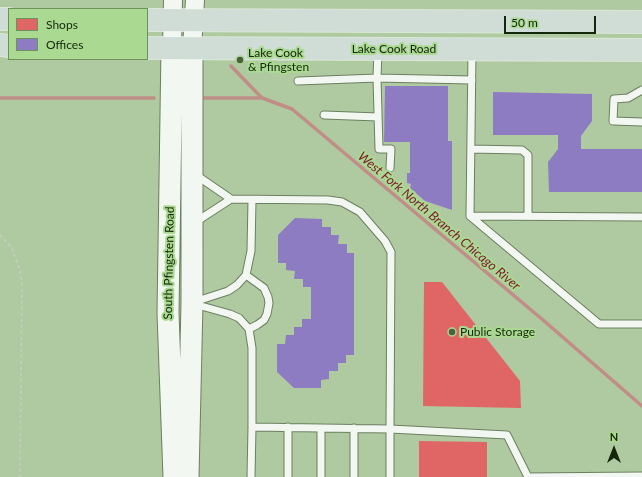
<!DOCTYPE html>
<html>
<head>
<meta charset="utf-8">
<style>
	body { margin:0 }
	#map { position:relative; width:642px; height:477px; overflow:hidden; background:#afc9a1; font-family:Lato,sans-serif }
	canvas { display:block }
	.legend { position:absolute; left:8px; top:8px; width:140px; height:52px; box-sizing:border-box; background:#aad991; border:1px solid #6e925b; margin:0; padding:5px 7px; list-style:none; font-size:12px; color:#15270a }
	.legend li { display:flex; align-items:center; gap:8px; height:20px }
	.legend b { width:20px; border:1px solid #6e925b }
	.north { position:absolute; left:594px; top:429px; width:40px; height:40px; -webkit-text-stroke:3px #aad991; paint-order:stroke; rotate:0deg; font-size:11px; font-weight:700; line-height:16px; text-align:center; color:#15270a }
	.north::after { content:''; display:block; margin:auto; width:14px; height:18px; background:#15270a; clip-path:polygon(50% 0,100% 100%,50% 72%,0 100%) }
	.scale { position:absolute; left:504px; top:16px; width:92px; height:18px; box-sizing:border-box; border:2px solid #15270a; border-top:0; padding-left:5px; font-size:12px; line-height:14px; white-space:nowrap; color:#15270a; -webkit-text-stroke:3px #aad991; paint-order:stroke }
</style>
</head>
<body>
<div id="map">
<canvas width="642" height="477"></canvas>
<ul class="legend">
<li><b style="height:11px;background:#e06666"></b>Shops</li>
<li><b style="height:11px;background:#8e7cc3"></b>Offices</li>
</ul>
<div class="north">N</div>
<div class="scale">50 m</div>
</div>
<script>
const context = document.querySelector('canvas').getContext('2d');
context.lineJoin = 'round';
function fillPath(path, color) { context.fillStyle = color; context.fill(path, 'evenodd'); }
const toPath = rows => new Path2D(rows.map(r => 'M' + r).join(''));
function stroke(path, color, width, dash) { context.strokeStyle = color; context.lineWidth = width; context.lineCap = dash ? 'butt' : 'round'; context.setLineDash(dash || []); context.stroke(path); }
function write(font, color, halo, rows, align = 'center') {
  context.font = font + ' Lato,sans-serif'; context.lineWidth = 4; context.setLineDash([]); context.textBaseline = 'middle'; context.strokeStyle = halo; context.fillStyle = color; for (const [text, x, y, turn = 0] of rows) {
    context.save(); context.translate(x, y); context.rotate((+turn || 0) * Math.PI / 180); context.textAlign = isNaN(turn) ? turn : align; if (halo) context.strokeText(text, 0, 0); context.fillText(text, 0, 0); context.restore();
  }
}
const shops = toPath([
	[424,282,442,282,520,381,521,408,423,406],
	[419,441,487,442,487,477,419,477]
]);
const offices = toPath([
	[385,86,448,86,448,141,452,141,452,210,425,201,410,188,411,184,407,183,407,173,410,173,410,142,384,142],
	[493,92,592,94,592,121,581,136,581,149,642,149,642,192,549,192,548,162,558,149,558,135,493,135],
	[295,218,322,219,322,227,331,227,331,235,339,235,338,244,347,244,347,253,354,253,354,355,346,355,346,363,338,363,338,371,329,371,329,379,321,380,321,388,294,388,277,372,277,344,285,344,286,335,294,335,294,327,302,327,302,319,311,319,311,287,303,287,303,279,294,279,295,271,286,270,286,263,278,263,278,235]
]);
const stream = toPath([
	[231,66,262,98],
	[0,98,154,98],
	[204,98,262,98,292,109,543,320,642,406]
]);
const path = toPath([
	[0,235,12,248,20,271,22,285,20,477]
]);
const service = toPath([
	[378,51,377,78,379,149,391,149,390,168],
	[298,81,377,78,472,80],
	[642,90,628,98,614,99,613,121,642,122],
	[324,115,378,117],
	[471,149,522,150,528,155,528,216],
	[470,216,599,324,642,324],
	[470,216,642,217],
	[470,216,472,52],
	[194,223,231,199],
	[246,275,264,288,268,297,269,303,267,314,264,320,257,325,249,329],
	[194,302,228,291,237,285,246,275,251,251,252,200],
	[194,304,230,314,239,318,249,329,252,348,252,427,390,429,391,252,385,241,360,212,342,202,328,200,231,199,196,175],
	[251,477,252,427],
	[288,477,288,427],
	[321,477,321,428],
	[354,477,354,428],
	[390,477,390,429,507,435,528,477,642,476]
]);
const tertiary = toPath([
	[172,48,173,0],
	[192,48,195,0]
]);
const secondary = toPath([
	[172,48,168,313,174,477],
	[188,477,192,303,192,48]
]);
const primary = toPath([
	[0,19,9,19],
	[147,20,642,22],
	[0,45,9,46],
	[147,48,642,50]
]);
const markers = [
	[240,60,4,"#4b603f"],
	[452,332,4,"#4b603f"]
];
const streetNames = [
	["Lake Cook Road",394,49],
	["South Pfingsten Road",169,263,-89]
];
const poiNames = [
	["Lake Cook",248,53],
	["& Pfingsten",248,67],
	["Public Storage",460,332]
];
const waterNames = [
	["West Fork North Branch Chicago River",439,221,40]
];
fillPath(shops, '#e06666');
fillPath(offices, '#8e7cc3');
stroke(stream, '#c08e87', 3.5);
stroke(service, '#6c7f60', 9);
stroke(tertiary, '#6c7f60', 20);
stroke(secondary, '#6c7f60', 23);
stroke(primary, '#dbe7d5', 24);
stroke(path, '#c4ccc0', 2, [3, 3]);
stroke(service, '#f3f7f1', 7);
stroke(tertiary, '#f3f7f1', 18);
stroke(secondary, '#f3f7f1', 21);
stroke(primary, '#d0ddd7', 22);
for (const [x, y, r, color] of markers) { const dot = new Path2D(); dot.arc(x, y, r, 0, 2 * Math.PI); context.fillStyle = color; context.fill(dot); stroke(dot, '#aad991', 1.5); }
write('12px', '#15270a', '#aad991', streetNames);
write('12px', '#15270a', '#aad991', poiNames, 'left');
write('italic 13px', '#801c30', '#aad991', waterNames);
</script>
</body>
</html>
